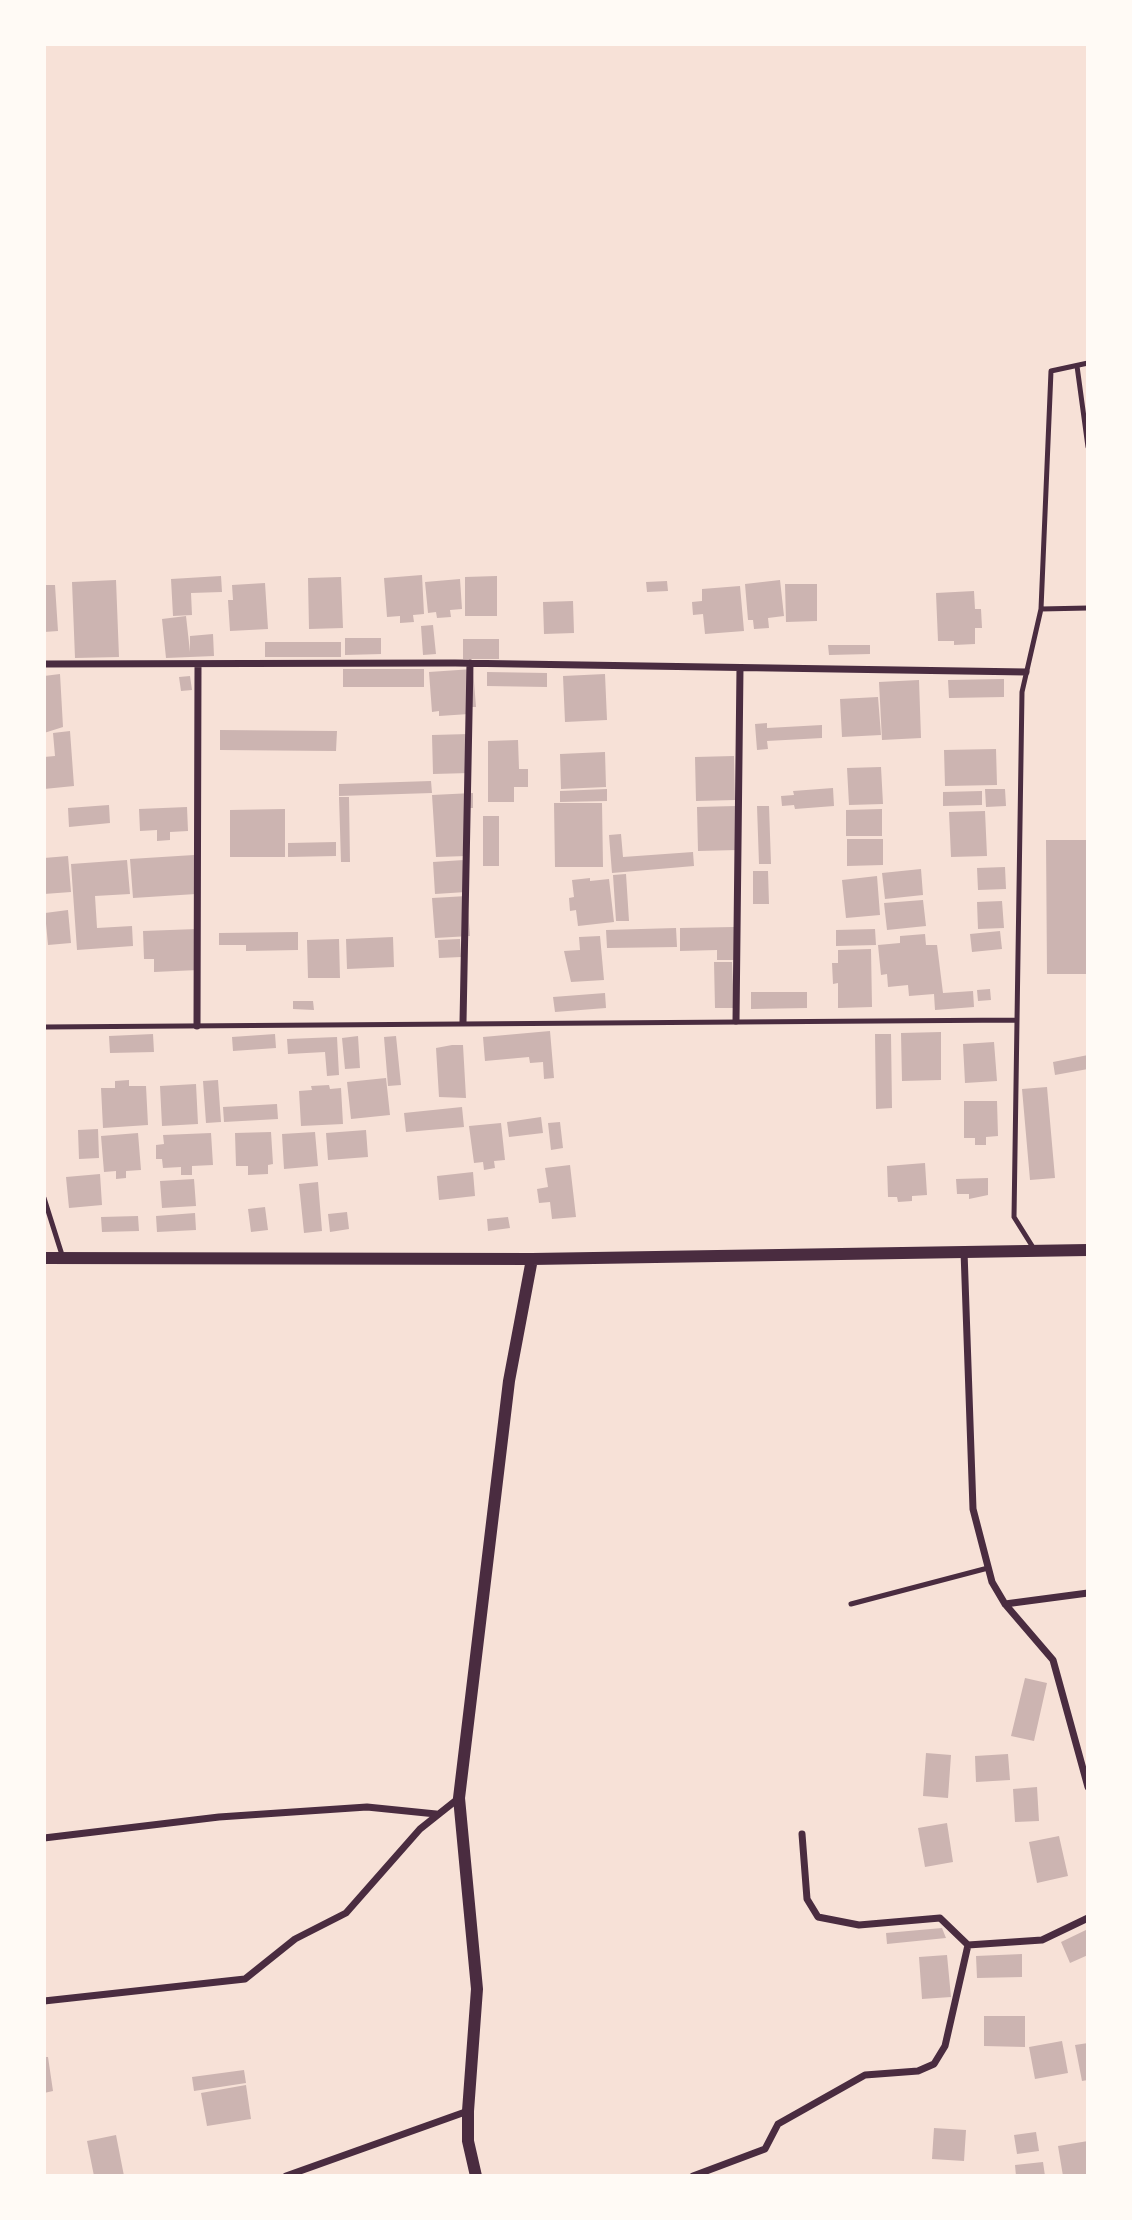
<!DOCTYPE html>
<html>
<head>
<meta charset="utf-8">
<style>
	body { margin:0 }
	#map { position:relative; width:1132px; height:2220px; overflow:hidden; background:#f7e1d7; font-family:Overpass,sans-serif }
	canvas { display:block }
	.frame { position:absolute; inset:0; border:46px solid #fffaf5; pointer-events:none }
</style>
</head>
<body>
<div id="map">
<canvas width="1132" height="2220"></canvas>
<div class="frame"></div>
</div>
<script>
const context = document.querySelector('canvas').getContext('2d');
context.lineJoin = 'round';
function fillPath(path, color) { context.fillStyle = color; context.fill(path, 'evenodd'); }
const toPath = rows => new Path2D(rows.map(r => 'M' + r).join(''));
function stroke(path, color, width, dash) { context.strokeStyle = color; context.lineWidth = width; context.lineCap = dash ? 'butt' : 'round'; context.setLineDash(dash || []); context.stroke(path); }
const building = toPath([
	[422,575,424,614,413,615,414,622,400,623,400,616,387,617,384,578],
	[221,576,222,592,191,593,192,615,173,616,171,579],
	[497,576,497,616,465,616,465,577],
	[341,577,343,628,309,629,308,578],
	[460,579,462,609,450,610,451,617,437,618,436,612,428,613,425,582],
	[116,580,119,657,75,658,72,582],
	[780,580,784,616,768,618,769,628,754,629,753,620,748,620,745,584],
	[667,581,668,591,647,592,646,582],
	[265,583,268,629,230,631,228,600,233,600,232,585],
	[785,584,817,584,817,621,786,622],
	[44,585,55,585,58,631,44,632],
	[740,586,744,631,705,634,703,614,693,615,692,602,702,601,702,589],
	[974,591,975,609,981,609,982,628,975,628,975,644,954,645,954,641,938,641,936,593],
	[573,601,574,633,544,634,543,602],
	[186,616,190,652,190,636,213,634,214,656,166,658,162,619],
	[433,625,436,654,423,655,421,626],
	[345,638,381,638,381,654,345,655],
	[463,639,499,639,499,659,463,659],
	[265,642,341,642,341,657,265,657],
	[828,645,870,645,870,654,829,655],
	[343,669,424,669,424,687,343,687],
	[473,669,476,707,469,707,469,714,439,716,439,711,432,712,429,672],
	[487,672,547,673,547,687,487,686],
	[60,674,63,727,44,733,44,676],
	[605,674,607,720,565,722,563,676],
	[190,676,192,690,181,691,179,677],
	[1004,679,1004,697,949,698,948,680],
	[919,680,921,738,882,740,879,682],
	[878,697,881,735,842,737,840,699],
	[767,723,767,728,822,725,822,738,767,741,768,749,757,750,755,724],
	[220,730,337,731,336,751,220,750],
	[70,731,74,786,44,789,44,757,55,756,53,733],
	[469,734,470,773,433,774,432,735],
	[518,740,519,769,528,769,528,787,514,787,514,802,488,802,488,741],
	[996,749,997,785,945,786,944,750],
	[605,752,606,787,561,789,560,754],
	[734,756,735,800,696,801,695,757],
	[881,767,883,804,849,805,847,768],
	[431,781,432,793,339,796,339,784],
	[833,788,834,806,795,809,794,805,782,806,781,796,794,795,793,791],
	[607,789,607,801,560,802,560,791],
	[985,789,1005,789,1006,806,986,807],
	[982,791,982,805,943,806,943,792],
	[473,793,473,808,464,808,467,856,436,857,432,795],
	[339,797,349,797,350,862,341,862],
	[554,803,602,803,603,867,555,867],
	[109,805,110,823,69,827,68,808],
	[736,806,737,850,698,851,697,807],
	[757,806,769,806,771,864,759,864],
	[187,807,188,831,170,832,170,840,157,841,157,830,140,831,139,809],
	[285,809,285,857,230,857,230,810],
	[882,809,882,836,846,836,846,810],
	[985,811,987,856,951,857,949,812],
	[483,816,499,816,499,866,483,866],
	[621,834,623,857,693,852,694,866,612,873,609,835],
	[847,839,883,839,883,865,847,866],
	[1046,840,1088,840,1088,974,1047,974],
	[336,842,336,856,288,857,288,843],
	[194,855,196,894,133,898,130,859],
	[68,856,71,892,44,894,44,858],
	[127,860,130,894,95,896,97,928,132,926,133,946,77,950,71,864],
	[464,860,466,892,435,894,433,862],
	[1005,867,1006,889,978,890,977,868],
	[921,869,923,895,885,899,882,873],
	[753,871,768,871,769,904,753,904],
	[626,874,629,921,616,921,613,875],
	[877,876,880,915,846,918,842,880],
	[590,878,590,881,609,879,614,922,578,926,576,910,570,911,569,898,574,897,572,880],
	[467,896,470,936,435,938,432,898],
	[923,900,926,926,887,930,884,903],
	[1002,901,1004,928,978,929,977,902],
	[68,910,71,943,48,945,45,913],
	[734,927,735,960,717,960,717,950,680,951,680,928],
	[676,928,677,947,607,948,606,930],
	[197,929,198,970,154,972,154,959,144,959,143,931],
	[875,929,876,945,836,946,836,930],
	[1000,931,1002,949,972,952,970,934],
	[298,932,298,950,246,951,246,945,219,945,219,933],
	[925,934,926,945,937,945,943,993,973,991,974,1007,935,1010,934,994,909,996,908,985,888,987,887,974,881,975,878,945,900,943,900,936],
	[600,936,604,980,571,982,564,951,580,950,579,937],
	[393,937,394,967,347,969,346,939],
	[339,939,340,978,308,978,307,940],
	[460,939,461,957,439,958,438,940],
	[871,949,872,1007,838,1008,838,983,833,984,832,963,838,963,838,950],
	[714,962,732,962,734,1008,715,1008],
	[990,989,991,1000,978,1001,977,990],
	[751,992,807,992,807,1008,751,1009],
	[605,993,606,1008,555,1012,553,997],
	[293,1001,313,1001,314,1010,293,1009],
	[550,1031,554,1078,544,1079,543,1062,530,1063,529,1057,485,1061,483,1037],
	[941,1032,941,1080,902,1081,901,1033],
	[153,1034,154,1052,110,1053,109,1036],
	[275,1034,276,1048,233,1051,232,1037],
	[875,1034,891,1034,892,1108,876,1109],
	[358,1036,360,1068,345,1069,342,1038],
	[396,1036,401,1085,388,1086,384,1037],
	[337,1037,339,1075,327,1076,325,1052,288,1054,287,1039],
	[994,1042,997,1081,965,1083,963,1044],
	[452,1045,463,1045,466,1098,439,1097,436,1048],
	[1088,1055,1088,1069,1055,1075,1053,1062],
	[386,1078,390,1115,351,1119,347,1082],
	[129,1080,129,1086,146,1086,148,1125,103,1128,101,1088,115,1088,115,1081],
	[218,1080,221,1122,206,1123,203,1081],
	[196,1084,198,1124,162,1126,160,1086],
	[329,1085,330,1089,341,1088,343,1124,301,1126,299,1091,312,1090,311,1086],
	[1047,1087,1055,1178,1030,1180,1022,1089],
	[964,1101,997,1101,998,1136,986,1137,986,1145,975,1145,975,1138,964,1138],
	[277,1104,278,1119,224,1122,223,1107],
	[462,1107,464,1127,406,1132,404,1113],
	[541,1117,543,1133,509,1137,507,1122],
	[560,1122,563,1148,551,1150,548,1123],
	[501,1123,505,1160,494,1161,495,1168,484,1170,483,1162,474,1163,469,1126],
	[98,1129,99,1158,79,1159,78,1130],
	[366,1130,368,1157,328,1160,326,1133],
	[271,1132,273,1164,268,1165,268,1174,248,1175,248,1166,236,1166,235,1133],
	[315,1132,318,1166,284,1169,282,1134],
	[138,1133,141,1170,126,1171,126,1178,116,1179,116,1171,104,1172,101,1136],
	[211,1133,213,1165,192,1166,192,1175,181,1175,181,1167,163,1168,162,1159,156,1159,156,1145,164,1144,163,1135],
	[925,1163,927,1195,912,1196,912,1201,898,1202,897,1197,888,1197,887,1166],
	[570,1165,576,1217,552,1219,550,1202,539,1203,537,1189,548,1187,545,1168],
	[473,1172,475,1196,439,1200,437,1176],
	[100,1174,102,1205,69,1208,66,1177],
	[988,1178,988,1195,969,1199,969,1194,957,1194,956,1179],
	[194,1179,196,1206,162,1208,160,1181],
	[318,1182,322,1231,304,1233,299,1184],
	[265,1207,268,1230,251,1232,248,1209],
	[347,1212,349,1229,330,1232,328,1214],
	[195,1213,196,1230,157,1232,156,1216],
	[138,1216,139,1231,102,1232,101,1217],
	[508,1217,510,1228,488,1231,487,1219],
	[1025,1678,1047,1683,1034,1741,1011,1736],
	[926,1753,951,1755,948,1798,923,1796],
	[1008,1754,1010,1780,976,1782,975,1756],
	[1037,1787,1039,1821,1015,1822,1013,1789],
	[947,1823,953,1862,925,1867,918,1828],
	[1059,1836,1068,1876,1037,1883,1029,1842],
	[942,1928,946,1938,887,1944,886,1933],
	[1088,1929,1088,1955,1070,1963,1061,1942],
	[1022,1954,1022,1977,977,1978,976,1956],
	[947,1955,951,1997,922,1999,919,1957],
	[984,2016,1025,2016,1025,2047,984,2046],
	[1062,2041,1068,2073,1035,2079,1029,2047],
	[1088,2043,1088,2080,1082,2081,1075,2045],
	[44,2057,48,2057,53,2091,44,2093],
	[244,2070,246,2083,194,2091,192,2077],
	[246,2085,251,2119,207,2126,201,2093],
	[934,2128,966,2130,964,2161,932,2159],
	[1036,2132,1039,2151,1017,2154,1014,2135],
	[116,2135,124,2176,94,2176,87,2141],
	[1088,2141,1088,2176,1063,2176,1058,2146],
	[1043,2162,1045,2176,1016,2176,1015,2165]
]);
const service = toPath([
	[1077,366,1088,447],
	[1041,609,1088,608],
	[44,1027,1017,1020],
	[44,1198,63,1258],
	[1034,1249,1014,1217,1022,692,1041,609,1051,371,1088,363],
	[851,1604,988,1568]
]);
const minor = toPath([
	[44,664,455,663,1026,672],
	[736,1021,740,668],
	[463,1022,470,663],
	[197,1026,198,665],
	[964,1251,973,1509,992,1582,1005,1604,1053,1660,1088,1787],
	[1005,1604,1088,1593],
	[802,1834,807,1899,818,1917,859,1925,940,1918,968,1945,1042,1940,1088,1918],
	[44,1838,219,1817,367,1807,436,1814],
	[44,2001,245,1979,295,1939,346,1913,420,1829,459,1798],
	[286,2176,468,2111],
	[693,2176,765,2149,778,2124,865,2075,918,2071,934,2064,945,2046,968,1945]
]);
const tertiary = toPath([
	[44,1258,532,1259,1088,1250],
	[476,2176,468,2141,468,2111,477,1989,459,1798,509,1381,532,1259]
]);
fillPath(building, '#ccb4b1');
stroke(service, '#4a2c40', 5);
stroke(minor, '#4a2c40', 7);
stroke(tertiary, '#4a2c40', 12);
</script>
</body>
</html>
